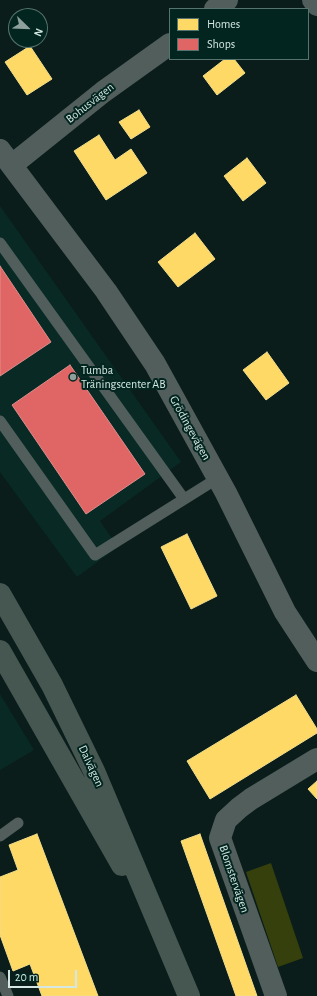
<!DOCTYPE html>
<html>
<head>
<meta charset="utf-8">
<style>
	body { margin:0 }
	#map { position:relative; width:317px; height:996px; overflow:hidden; background:#0a1d1a; font-family:"Alegreya Sans",sans-serif }
	canvas { display:block }
	.legend { position:absolute; left:169px; top:8px; width:140px; height:52px; box-sizing:border-box; background:#02251f; border:1px solid #56736d; margin:0; padding:5px 7px; list-style:none; font-size:12px; color:#d5e7e2 }
	.legend li { display:flex; align-items:center; gap:8px; height:20px }
	.legend b { width:20px; border:1px solid #56736d }
	.north { position:absolute; left:8px; top:8px; width:40px; height:40px; box-sizing:border-box; background:#02251f; border:1px solid #56736d; border-radius:50%; rotate:113deg; font-size:11px; font-weight:700; line-height:16px; text-align:center; color:#d5e7e2 }
	.north::after { content:''; display:block; margin:auto; width:14px; height:18px; background:#8ea09c; clip-path:polygon(50% 0,100% 100%,50% 72%,0 100%) }
	.scale { position:absolute; left:8px; top:970px; width:69px; height:18px; box-sizing:border-box; border:2px solid #d5e7e2; border-top:0; padding-left:5px; font-size:12px; line-height:14px; white-space:nowrap; color:#d5e7e2; -webkit-text-stroke:3px #02251f; paint-order:stroke }
</style>
</head>
<body>
<div id="map">
<canvas width="317" height="996"></canvas>
<ul class="legend">
<li><b style="height:11px;background:#ffd966"></b>Homes</li>
<li><b style="height:11px;background:#e06666"></b>Shops</li>
</ul>
<div class="north">N</div>
<div class="scale">20 m</div>
</div>
<script>
const context = document.querySelector('canvas').getContext('2d');
context.lineJoin = 'round';
function fillPath(path, color) { context.fillStyle = color; context.fill(path, 'evenodd'); }
const toPath = rows => new Path2D(rows.map(r => 'M' + r).join(''));
function stroke(path, color, width, dash) { context.strokeStyle = color; context.lineWidth = width; context.lineCap = dash ? 'butt' : 'round'; context.setLineDash(dash || []); context.stroke(path); }
function write(font, color, halo, rows, align = 'center') {
  context.font = font + ' "Alegreya Sans",sans-serif'; context.lineWidth = 4; context.setLineDash([]); context.textBaseline = 'middle'; context.strokeStyle = halo; context.fillStyle = color; for (const [text, x, y, turn = 0] of rows) {
    context.save(); context.translate(x, y); context.rotate((+turn || 0) * Math.PI / 180); context.textAlign = isNaN(turn) ? turn : align; if (halo) context.strokeText(text, 0, 0); context.fillText(text, 0, 0); context.restore();
  }
}
const built = toPath([
	[0,206,181,462,100,521,118,547,77,577,0,472],
	[0,694,34,750,0,770]
]);
const green = toPath([
	[271,863,303,958,278,967,246,872]
]);
const homes = toPath([
	[30,46,52,79,27,95,5,62,30,46],
	[225,59,234,59,245,73,217,95,203,76,225,59],
	[139,110,150,127,131,139,119,122,139,110],
	[99,135,115,160,131,149,147,173,106,200,74,151,99,135],
	[247,158,266,183,243,201,224,176,247,158],
	[195,233,215,259,178,287,158,262,195,233],
	[267,352,289,383,266,400,243,370,267,352],
	[187,534,217,596,191,609,161,547,187,534],
	[296,695,317,729,317,733,210,799,187,761,296,695],
	[317,781,317,799,308,789,317,781],
	[37,834,98,996,42,996,30,964,13,971,0,935,0,877,18,870,9,845,37,834],
	[200,834,257,996,236,996,181,841,200,834]
]);
const shops = toPath([
	[0,266,51,342,0,376,0,266],
	[70,365,145,474,86,514,12,405,70,365]
]);
const lane = toPath([
	[0,243,184,499],
	[0,421,95,555,218,478],
	[0,836,18,823],
	[0,977,8,996]
]);
const street = toPath([
	[313,0,317,5],
	[215,9,227,0],
	[0,150,106,291,155,364,226,493,285,612,317,661],
	[12,165,103,92,170,44],
	[276,996,220,838,226,820,239,808,251,799,317,759]
]);
const primary = toPath([
	[0,594,52,685,94,771,189,996],
	[0,651,122,865]
]);
const markers = [
	[73,377,4,"#8ea09c"]
];
const streetNames = [
	["Bohusvägen",90,103,-38],
	["Grödingevägen",190,428,61],
	["Dalvägen",91,766,65],
	["Blomstervägen",234,879,71]
];
const poiNames = [
	["Tumba",81,370],
	["Träningscenter AB",81,384]
];
fillPath(built, '#092a24');
fillPath(green, '#35400d');
fillPath(homes, '#ffd966');
stroke(homes, '#f2dd8b', 1);
fillPath(shops, '#e06666');
stroke(shops, '#dd8d8b', 1);
stroke(lane, '#515e5b', 11);
stroke(street, '#515e5b', 22);
stroke(primary, '#465651', 22);
for (const [x, y, r, color] of markers) { const dot = new Path2D(); dot.arc(x, y, r, 0, 2 * Math.PI); context.fillStyle = color; context.fill(dot); stroke(dot, '#02251f', 1.5); }
write('12px', '#d5e7e2', '#02251f', streetNames);
write('12px', '#d5e7e2', '#02251f', poiNames, 'left');
</script>
</body>
</html>
